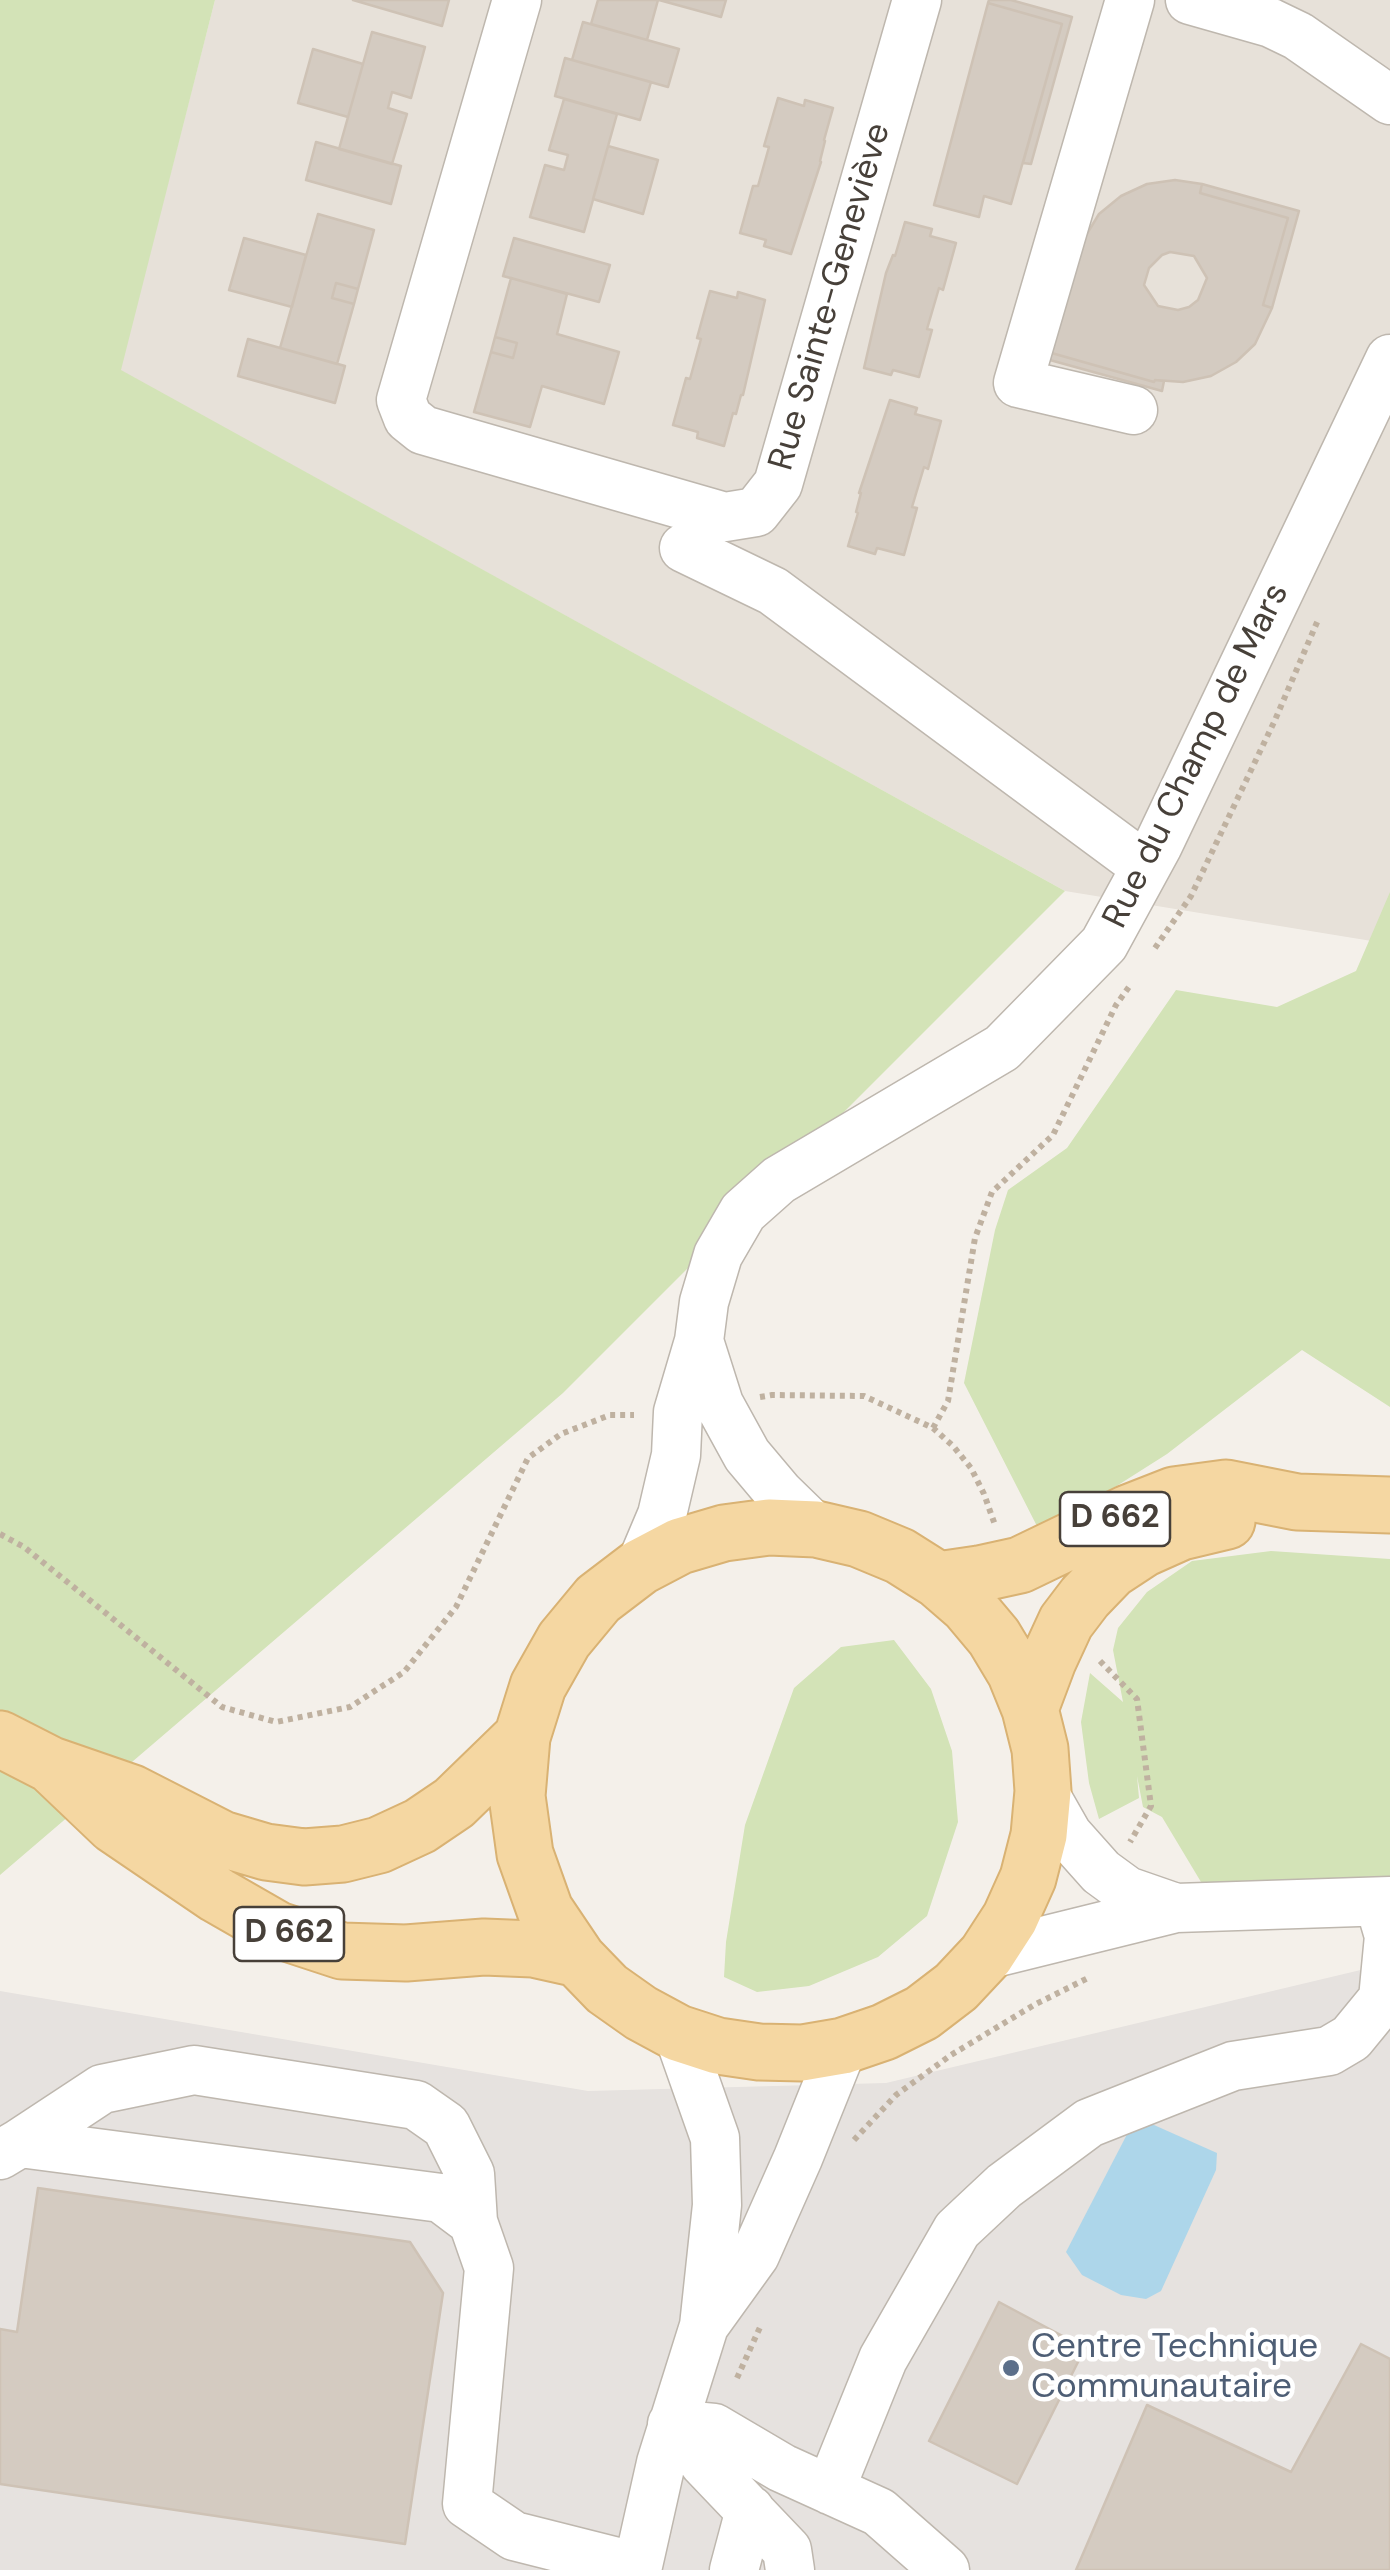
<!DOCTYPE html>
<html>
<head>
<meta charset="utf-8">
<style>
	body { margin:0 }
	canvas { display:block; background:#f4f0ea }
</style>
</head>
<body>
<canvas width="1390" height="2570"></canvas>
<script>
const context = document.querySelector('canvas').getContext('2d');
context.lineJoin = 'round';
function fillPath(path, color) { context.fillStyle = color; context.fill(path, 'evenodd'); }
const toPath = rows => new Path2D(rows.map(r => 'M' + r).join(''));
function stroke(path, color, width, dash) { context.strokeStyle = color; context.lineWidth = width; context.lineCap = dash ? 'butt' : 'round'; context.setLineDash(dash || []); context.stroke(path); }
function write(font, color, halo, rows, align = 'center') {
  context.font = font + ' "DM Sans",sans-serif'; context.lineWidth = 9; context.setLineDash([]); context.textBaseline = 'middle'; context.strokeStyle = halo; context.fillStyle = color; for (const [text, x, y, turn = 0] of rows) {
    context.save(); context.translate(x, y); context.rotate((+turn || 0) * Math.PI / 180); context.textAlign = isNaN(turn) ? turn : align; if (halo) context.strokeText(text, 0, 0); context.fillText(text, 0, 0); context.restore();
  }
}
const residential = toPath([
	[215,0,1390,0,1390,944,1065,891,120,370]
]);
const industrial = toPath([
	[1390,1963,1390,2570,0,2570,0,1991,588,2091,886,2083]
]);
const green = toPath([
	[0,0,215,0,121,370,1065,891,563,1393,0,1875],
	[1390,892,1390,1407,1302,1350,1167,1454,1041,1534,964,1383,995,1230,1008,1190,1067,1148,1176,990,1277,1007,1356,971],
	[1271,1551,1390,1559,1390,1889,1245,1892,1201,1882,1162,1817,1143,1807,1137,1776,1139,1798,1099,1819,1089,1783,1081,1722,1090,1673,1123,1702,1113,1650,1118,1628,1147,1592,1192,1561],
	[894,1640,931,1689,952,1751,958,1822,927,1916,878,1957,809,1986,757,1992,724,1977,726,1942,745,1825,794,1688,841,1647]
]);
const water = toPath([
	[1136,2117,1217,2153,1216,2170,1161,2291,1146,2299,1121,2295,1082,2275,1066,2252]
]);
const building = toPath([
	[353,0,449,0,442,26,353,0],
	[598,0,658,0,647,40,591,24,598,0],
	[659,0,726,0,721,17,659,0],
	[989,0,1011,0,1072,17,1031,164,1023,163,1062,24,988,3,989,0],
	[988,3,1062,24,1011,204,984,196,979,217,934,205,988,3],
	[583,22,679,49,668,87,572,60,583,22],
	[372,32,425,47,411,98,392,92,388,108,407,114,392,164,339,149,372,32],
	[313,49,363,64,348,117,298,103,313,49],
	[565,58,651,82,640,120,555,96,565,58],
	[778,98,804,106,805,100,833,108,824,140,825,141,820,161,821,162,791,254,764,246,766,240,740,233,753,186,758,186,769,147,764,146,778,98],
	[564,99,617,114,584,232,530,217,545,165,564,170,568,155,549,150,564,99],
	[316,142,401,166,391,204,306,180,316,142],
	[608,146,658,160,643,214,593,199,608,146],
	[1175,180,1202,184,1200,193,1288,218,1263,305,1272,308,1255,344,1236,362,1211,376,1183,382,1155,380,1154,382,1048,352,1085,237,1099,214,1121,196,1147,184,1175,180],
	[1170,252,1194,256,1207,278,1198,300,1189,307,1178,310,1158,306,1144,285,1149,268,1162,255,1170,252],
	[1202,184,1299,211,1272,308,1263,305,1288,218,1200,193,1202,184],
	[318,214,374,230,358,289,336,283,332,298,354,304,337,364,280,348,318,214],
	[905,222,932,229,930,236,956,243,943,290,939,288,927,329,932,330,919,377,893,370,891,375,864,368,886,273,893,255,895,256,905,222],
	[244,238,306,255,292,307,229,290,244,238],
	[514,238,610,265,599,302,503,276,514,238],
	[511,278,567,294,557,334,619,352,604,404,542,386,530,427,474,412,491,352,513,358,517,343,495,337,511,278],
	[336,283,358,289,354,304,332,298,336,283],
	[710,291,737,298,738,292,765,300,743,395,741,395,736,414,733,413,724,446,697,438,698,432,673,425,686,378,690,379,701,339,697,338,710,291],
	[495,337,517,343,513,358,491,352,495,337],
	[248,339,345,366,335,403,238,376,248,339],
	[1048,352,1154,382,1155,380,1164,381,1162,391,1039,357,1048,352],
	[890,400,917,408,915,414,941,421,928,469,924,467,912,507,917,508,904,555,877,548,875,554,848,546,858,513,856,512,861,493,859,493,890,400],
	[38,2188,410,2242,443,2293,405,2544,0,2484,0,2329,17,2332,38,2188],
	[999,2302,1085,2348,1017,2484,929,2441,999,2302],
	[1361,2344,1390,2359,1390,2570,1076,2570,1147,2405,1291,2472,1361,2344]
]);
const path = toPath([
	[1155,948,1191,896,1275,720,1318,620],
	[760,1397,772,1395,864,1396,933,1428,953,1446,971,1468,984,1494,995,1525],
	[933,1428,948,1401,975,1238,992,1192,1053,1135,1116,1005,1131,984],
	[0,1534,24,1547,222,1707,276,1722,350,1707,404,1672,456,1607,528,1458,561,1434,610,1415,634,1415],
	[1100,1661,1137,1699,1151,1806,1130,1842],
	[854,2140,896,2095,951,2055,1034,2005,1088,1978],
	[737,2378,761,2325]
]);
const minor = toPath([
	[517,0,401,400,408,418,423,430,725,517,756,512,778,484,917,0],
	[1130,0,1018,383,1133,410],
	[1190,0,1271,23,1298,36,1390,100],
	[684,548,773,591,1146,867],
	[699,1341,719,1404,747,1455,779,1493,816,1529],
	[640,1567,662,1515,676,1455,678,1412,699,1341,704,1302,718,1255,743,1212,779,1180,1002,1048,1104,944,1158,845,1390,359],
	[1043,1791,1068,1835,1101,1872,1127,1891,1176,1908],
	[986,1955,1176,1908,1390,1901],
	[20,2143,102,2089,194,2070,416,2105,446,2126,470,2174,473,2222],
	[0,2155,20,2143,441,2198,473,2222,489,2268,467,2504,514,2536,637,2567],
	[706,2323,755,2255,798,2158,843,2046],
	[672,2424,714,2428,782,2468,879,2512,945,2570],
	[672,2424,693,2447,704,2463,787,2550,790,2570],
	[830,2490,883,2359,957,2230,1004,2186,1089,2123,1233,2066,1329,2051,1351,2038,1383,1999,1389,1936,1379,1902],
	[637,2570,661,2463,704,2326,717,2205,715,2138,678,2033],
	[734,2570,750,2510]
]);
const major = toPath([
	[938,1580,968,1606,994,1637,1015,1672,1030,1709,1040,1749,1043,1791,1039,1835,1028,1878,1010,1918,986,1955,956,1987,922,2013,884,2032,843,2046,802,2053,759,2052,718,2046,678,2033,641,2013,607,1989,578,1959,545,1910,525,1854,517,1796,522,1737,538,1686,564,1640,598,1599,640,1567,680,1546,724,1533,769,1527,816,1529,859,1539,900,1556,938,1580,979,1574,1020,1565,1128,1513,1174,1495,1226,1488,1297,1502,1390,1505],
	[1030,1709,1048,1661,1066,1622,1085,1597,1111,1570,1143,1549,1181,1532,1227,1521],
	[0,1739,51,1765,132,1793,222,1839,266,1852,304,1857,343,1854,379,1845,420,1826,454,1803,522,1737],
	[51,1765,114,1825,217,1895,278,1930,342,1951,406,1953,484,1947,533,1949,578,1959]
]);
const markers = [
	[1011,2368,10,"#5c6f8a"]
];
const shields = [
	[1115,1519,110],
	[289,1934,110]
];
const shieldNames = [
	["D 662",1115,1519],
	["D 662",289,1934]
];
const streetNames = [
	["Rue Sainte-Geneviève",831,297,-74],
	["Rue du Champ de Mars",1197,756,-64]
];
const serviceNames = [
	["Centre Technique",1031,2348],
	["Communautaire",1031,2388]
];
fillPath(residential, '#e7e1d9');
fillPath(industrial, '#e6e2df');
fillPath(green, '#d3e3b7');
fillPath(water, '#add6ea');
fillPath(building, '#d4cbc1');
stroke(building, '#cec2b5', 2.5);
stroke(minor, '#beb7ae', 51);
stroke(major, '#d9b273', 59);
stroke(path, '#bfb1a0', 6, [5, 5]);
stroke(minor, '#fff', 48);
stroke(major, '#f5d7a2', 55);
for (const [x, y, r, color] of markers) { const dot = new Path2D(); dot.arc(x, y, r, 0, 2 * Math.PI); context.fillStyle = color; context.fill(dot); stroke(dot, '#fff', 4); }
for (const [x, y, w] of shields) { const box = new Path2D(); box.roundRect(x - w / 2, y - 27, w, 54, 8); context.fillStyle = '#fff'; context.fill(box); stroke(box, '#474039', 2.5); }
write('bold 32px', '#474039', null, shieldNames);
write('35px', '#474039', '#fff', streetNames);
write('35px', '#4e5e75', '#fff', serviceNames, 'left');
</script>
</body>
</html>
